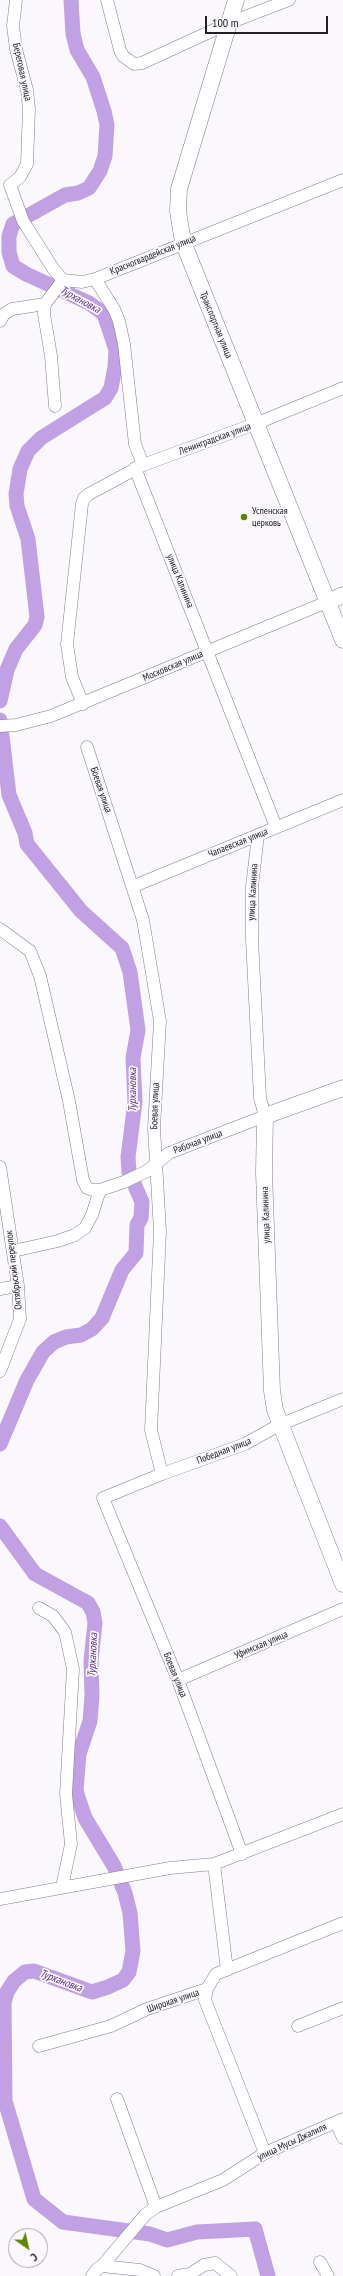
<!DOCTYPE html>
<html>
<head>
<meta charset="utf-8">
<style>
	body { margin:0 }
	#map { position:relative; width:343px; height:2276px; overflow:hidden; background:#faf8fd; font-family:"PT Sans Narrow",sans-serif }
	canvas { display:block }
	.north { position:absolute; left:8px; top:2228px; width:40px; height:40px; box-sizing:border-box; background:#faf8fd; border:1px solid #a4a2a7; border-radius:50%; rotate:146deg; font-size:11px; font-weight:700; line-height:16px; text-align:center; color:#222025 }
	.north::after { content:''; display:block; margin:auto; width:14px; height:18px; background:#608300; clip-path:polygon(50% 0,100% 100%,50% 72%,0 100%) }
	.scale { position:absolute; left:205px; top:16px; width:123px; height:18px; box-sizing:border-box; border:2px solid #222025; border-top:0; padding-left:5px; font-size:12px; line-height:14px; white-space:nowrap; color:#222025; -webkit-text-stroke:3px #faf8fd; paint-order:stroke }
</style>
</head>
<body>
<div id="map">
<canvas width="343" height="2276"></canvas>
<div class="north">С</div>
<div class="scale">100 m</div>
</div>
<script>
const context = document.querySelector('canvas').getContext('2d');
context.lineJoin = 'round';
const toPath = rows => new Path2D(rows.map(r => 'M' + r).join(''));
function stroke(path, color, width, dash) { context.strokeStyle = color; context.lineWidth = width; context.lineCap = dash ? 'butt' : 'round'; context.setLineDash(dash || []); context.stroke(path); }
function write(font, color, halo, rows, align = 'center') {
  context.font = font + ' "PT Sans Narrow",sans-serif'; context.lineWidth = 3.5; context.setLineDash([]); context.textBaseline = 'middle'; context.strokeStyle = halo; context.fillStyle = color; for (const [text, x, y, turn = 0] of rows) {
    context.save(); context.translate(x, y); context.rotate((+turn || 0) * Math.PI / 180); context.textAlign = isNaN(turn) ? turn : align; if (halo) context.strokeText(text, 0, 0); context.fillText(text, 0, 0); context.restore();
  }
}
const river = toPath([
	[0,701,7,670,16,649,35,625,37,617,28,539,17,506,16,494,20,469,28,451,41,438,105,398,111,388,115,367,116,350,104,314,89,303,26,274,13,266,9,252,9,236,13,224,65,195,78,193,89,188,100,171,105,156,107,125,104,111,93,77,77,50,73,34,71,0],
	[0,720,9,795,25,833,27,844,81,911,122,948,130,972,138,1030,133,1058,135,1102,128,1157,129,1172,142,1202,141,1218,137,1225,136,1253,122,1270,102,1318,92,1329,81,1335,66,1337,54,1342,43,1352,27,1380,0,1444],
	[0,1526,35,1574,88,1603,93,1612,95,1623,91,1661,92,1696,90,1721,79,1754,76,1791,85,1818,114,1866,125,1893,130,1913,133,1951,129,1972,123,1980,108,1987,92,1992,34,1971,25,1972,14,1981,7,1992,4,2003,5,2101,34,2199,63,2222,150,2234,167,2240,197,2232,255,2229,268,2276]
]);
const minor = toPath([
	[107,0,120,50,123,56,134,64,142,63,229,23,289,0],
	[10,185,23,221,54,270,63,280,82,282,95,279,343,180],
	[10,185,20,177,27,164,29,109,27,90,16,49,13,26,16,0],
	[95,279,114,309,119,321,124,344,135,444,143,465],
	[0,321,4,314,12,309,45,304],
	[55,406,51,356,44,314,45,304,63,280],
	[135,468,276,827],
	[83,704,72,677,67,644,82,504,84,498,89,494,143,465,255,424,343,388],
	[0,726,16,725,51,716,327,602],
	[87,747,143,920,160,1021,154,1128,160,1231,151,1430,162,1474],
	[134,886,343,800],
	[0,929,30,951,40,976,69,1101,83,1180,87,1188,93,1190,100,1190,124,1182,147,1171,169,1153,265,1116,260,1098,252,939,252,887,258,835],
	[0,1167,18,1286,20,1319,0,1371],
	[13,1251,58,1241,75,1235,85,1228,92,1215,100,1190],
	[0,1289,18,1286],
	[39,1608,53,1616,65,1632,73,1669,66,1794,71,1844,62,1887],
	[178,1680,343,1609],
	[242,1854,178,1680,103,1498,162,1474,245,1444,279,1425,343,1399],
	[214,1864,227,1970],
	[0,1899,170,1868,214,1864,343,1814],
	[207,1989,205,2000,265,2153],
	[298,2026,343,2008],
	[39,2046,111,2026,147,2009,207,1989,216,1974,343,1923],
	[117,2099,156,2207],
	[336,2122,343,2138],
	[320,2262,328,2276],
	[102,2266,146,2214,156,2207,223,2180,265,2153,343,2119],
	[92,2276,97,2269,102,2266,140,2270,154,2276],
	[178,2276,190,2274,204,2265,215,2263,231,2276]
]);
const major = toPath([
	[236,0,179,189,178,211,183,242,343,640],
	[327,602,343,595],
	[343,1088,265,1116,264,1173,272,1391,275,1410,343,1584]
]);
const markers = [
	[244,517,4,"#608300"]
];
const streetNames = [
	["Береговая улица",22,72,78],
	["Красногвардейская улица",153,255,-22],
	["Транспортная улица",216,325,68],
	["Ленинградская улица",215,439,-20],
	["улица Калинина",180,581,68],
	["Московская улица",173,666,-23],
	["Боевая улица",101,790,71],
	["Чапаевская улица",238,843,-22],
	["улица Калинина",253,892,-87],
	["Боевая улица",155,1106,-88],
	["Рабочая улица",198,1142,-21],
	["улица Калинина",266,1215,-92],
	["Октябрьский переулок",14,1270,-97],
	["Победная улица",224,1451,-21],
	["Уфимская улица",261,1645,-23],
	["Боевая улица",175,1675,68],
	["Широкая улица",173,2001,-19],
	["улица Мусы Джалиля",292,2142,-25]
];
const poiNames = [
	["Успенская",252,511],
	["церковь",252,523]
];
const waterNames = [
	["Турхановка",80,300,29],
	["Турхановка",133,1090,-90],
	["Турхановка",93,1655,-87],
	["Турхановка",61,1981,21]
];
stroke(river, '#c1a0e4', 15);
stroke(minor, '#817c87', 13);
stroke(major, '#817c87', 17);
stroke(minor, '#fff', 12);
stroke(major, '#fff', 16);
for (const [x, y, r, color] of markers) { const dot = new Path2D(); dot.arc(x, y, r, 0, 2 * Math.PI); context.fillStyle = color; context.fill(dot); stroke(dot, '#faf8fd', 1.5); }
write('10px', '#222025', '#faf8fd', streetNames);
write('10px', '#222025', '#faf8fd', poiNames, 'left');
write('italic 11px', '#5c3180', '#faf8fd', waterNames);
</script>
</body>
</html>
